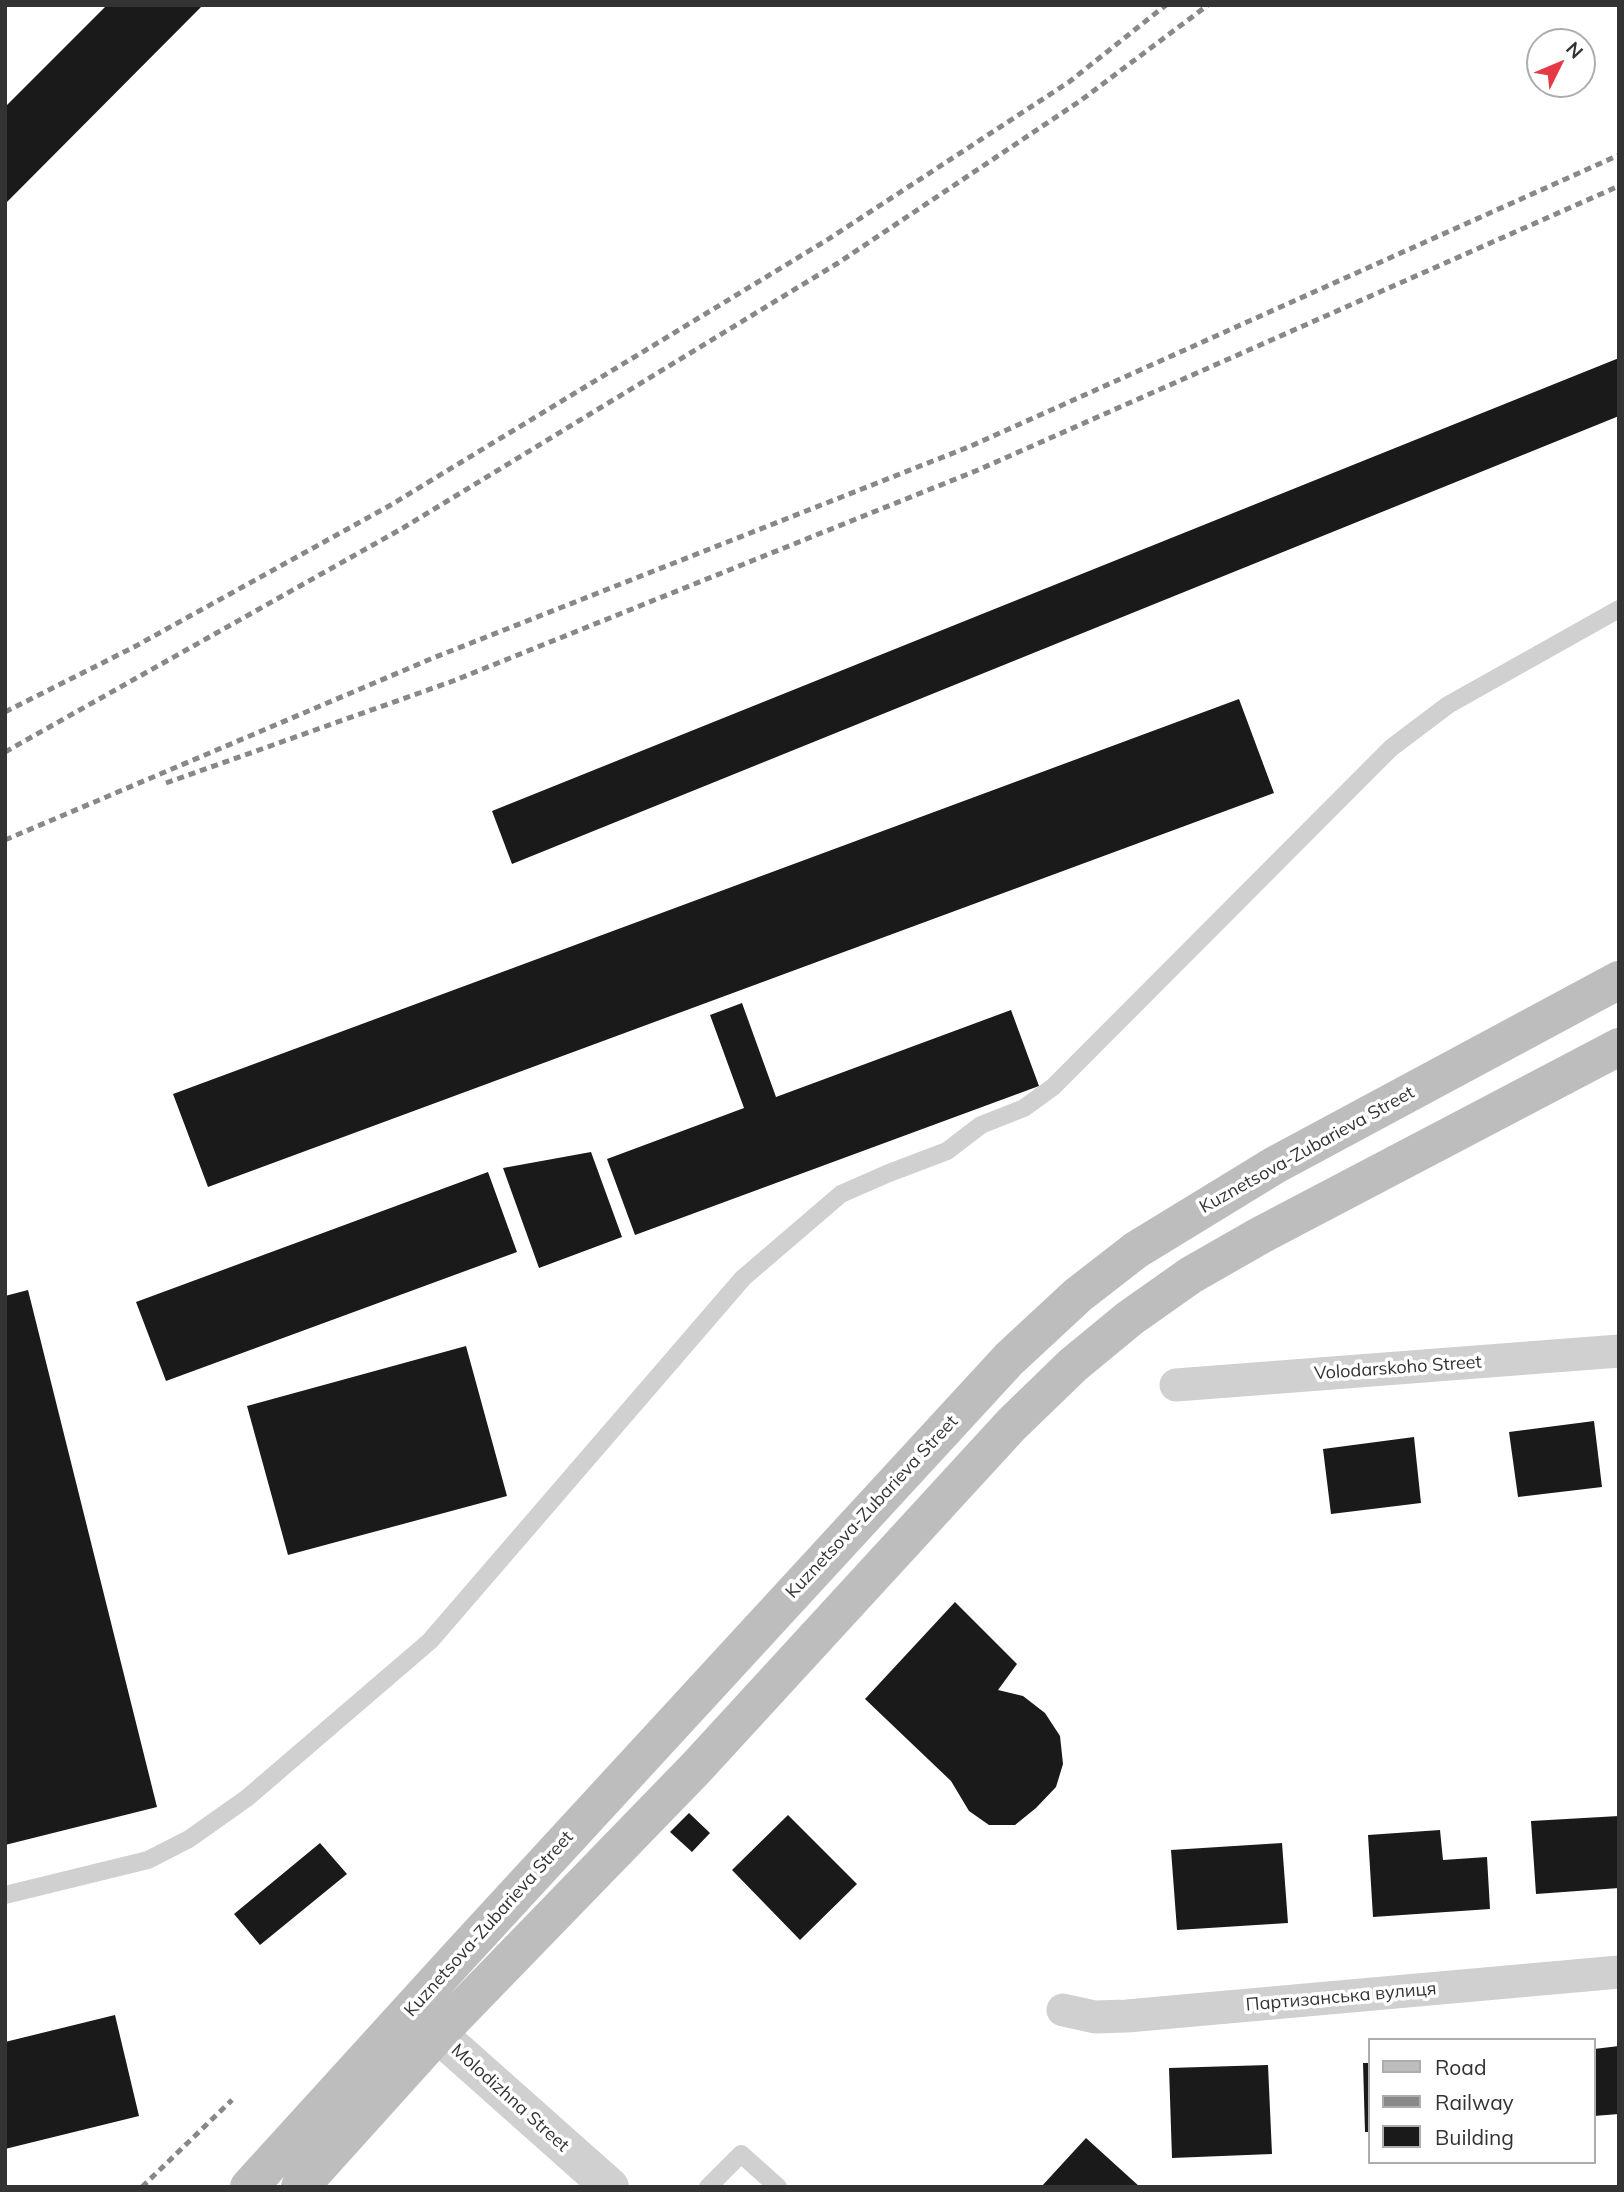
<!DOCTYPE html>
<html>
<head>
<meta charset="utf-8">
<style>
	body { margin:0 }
	#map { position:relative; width:1624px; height:2192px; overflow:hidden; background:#fff; font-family:Mulish,sans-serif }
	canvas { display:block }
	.frame { position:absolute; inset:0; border:7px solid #333; pointer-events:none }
	.legend { position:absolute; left:1368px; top:2038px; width:228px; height:126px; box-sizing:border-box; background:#fff; border:2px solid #adadad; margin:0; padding:9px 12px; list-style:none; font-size:21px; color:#333 }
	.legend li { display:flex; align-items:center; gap:14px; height:35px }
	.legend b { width:35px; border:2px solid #adadad }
	.north { position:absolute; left:1526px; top:28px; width:70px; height:70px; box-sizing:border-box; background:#fff; border:2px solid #adadad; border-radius:50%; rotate:47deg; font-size:19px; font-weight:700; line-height:28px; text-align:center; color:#333 }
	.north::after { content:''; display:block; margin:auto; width:24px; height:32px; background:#e63946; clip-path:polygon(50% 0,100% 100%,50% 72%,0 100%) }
</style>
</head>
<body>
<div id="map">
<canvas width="1624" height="2192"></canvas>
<div class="frame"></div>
<ul class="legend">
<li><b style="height:9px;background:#bdbdbd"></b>Road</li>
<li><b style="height:9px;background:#888"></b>Railway</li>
<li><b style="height:19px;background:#1a1a1a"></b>Building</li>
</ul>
<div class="north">N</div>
</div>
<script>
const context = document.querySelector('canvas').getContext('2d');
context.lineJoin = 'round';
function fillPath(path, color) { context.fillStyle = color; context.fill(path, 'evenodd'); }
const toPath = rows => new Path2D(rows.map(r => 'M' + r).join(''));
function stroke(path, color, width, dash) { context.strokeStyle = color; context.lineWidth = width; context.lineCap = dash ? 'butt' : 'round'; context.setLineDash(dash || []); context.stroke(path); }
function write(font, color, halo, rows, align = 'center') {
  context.font = font + ' Mulish,sans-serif'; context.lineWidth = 7; context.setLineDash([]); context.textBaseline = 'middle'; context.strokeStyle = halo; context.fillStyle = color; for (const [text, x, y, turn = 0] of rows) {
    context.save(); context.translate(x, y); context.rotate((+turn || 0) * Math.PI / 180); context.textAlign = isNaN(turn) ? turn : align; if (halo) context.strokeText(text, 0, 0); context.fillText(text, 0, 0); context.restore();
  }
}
const building = toPath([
	[107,5,203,5,5,204,5,107],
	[1619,358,1619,416,512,864,492,811],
	[1239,699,1274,793,208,1187,173,1094],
	[742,1003,776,1097,1011,1010,1039,1086,635,1235,607,1159,744,1108,710,1015],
	[591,1152,622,1237,539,1268,503,1168],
	[488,1172,517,1252,166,1381,136,1302],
	[28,1290,157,1807,5,1845,5,1296],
	[466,1346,507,1496,288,1555,247,1406],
	[1594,1421,1602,1487,1518,1497,1509,1432],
	[1414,1437,1421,1503,1331,1514,1323,1449],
	[955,1602,1017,1664,998,1690,1023,1696,1045,1713,1060,1736,1063,1764,1056,1787,1036,1808,1015,1825,989,1825,969,1811,951,1781,865,1699],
	[689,1813,710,1833,692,1852,670,1832],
	[788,1815,857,1884,800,1940,732,1870],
	[1619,1816,1619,1888,1536,1894,1531,1821],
	[1440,1830,1443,1860,1487,1857,1490,1909,1373,1917,1368,1835],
	[320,1843,347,1874,260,1945,234,1914],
	[1282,1843,1288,1923,1177,1930,1171,1850],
	[115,2015,139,2116,5,2149,5,2042],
	[1619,2046,1619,2114,1594,2116,1594,2049],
	[1363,2063,1370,2063,1370,2132,1365,2132],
	[1268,2065,1272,2154,1172,2158,1169,2068],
	[1086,2138,1140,2187,1041,2187]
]);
const service = toPath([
	[5,1895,148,1860,189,1839,247,1798,430,1641,743,1278,841,1194,889,1173,947,1151,981,1125,1024,1108,1053,1087,1391,748,1448,705,1619,609],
	[708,2187,741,2154,778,2187]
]);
const minor = toPath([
	[1176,1385,1619,1351],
	[1063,2010,1095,2017,1127,2016,1619,1972]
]);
const tertiary = toPath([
	[412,2011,610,2187]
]);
const secondary = toPath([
	[249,2187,461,1954,1009,1359,1078,1295,1136,1250,1275,1165,1619,980],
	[300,2187,438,2034,696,1768,1012,1424,1073,1365,1130,1318,1191,1275,1261,1235,1619,1047]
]);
const rail = toPath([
	[5,712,134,647,389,506,827,240,1069,82,1166,5],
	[5,752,403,528,838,263,1080,101,1208,5],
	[166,783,453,681,978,470,1619,186],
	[5,840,433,658,971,446,1619,155],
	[142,2187,232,2100]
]);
const streetNames = [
	["Kuznetsova-Zubarieva Street",1307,1150,-29],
	["Volodarskoho Street",1398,1368,-4],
	["Kuznetsova-Zubarieva Street",872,1507,-47],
	["Kuznetsova-Zubarieva Street",489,1924,-48],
	["Партизанська вулиця",1341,1997,-5],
	["Molodizhna Street",510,2098,42]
];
fillPath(building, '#1a1a1a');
stroke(service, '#d0d0d0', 18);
stroke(minor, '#d0d0d0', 33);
stroke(tertiary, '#d0d0d0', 38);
stroke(secondary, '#bdbdbd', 38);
stroke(rail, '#888', 5, [7, 5]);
write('18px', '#333', '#fff', streetNames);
</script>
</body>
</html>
